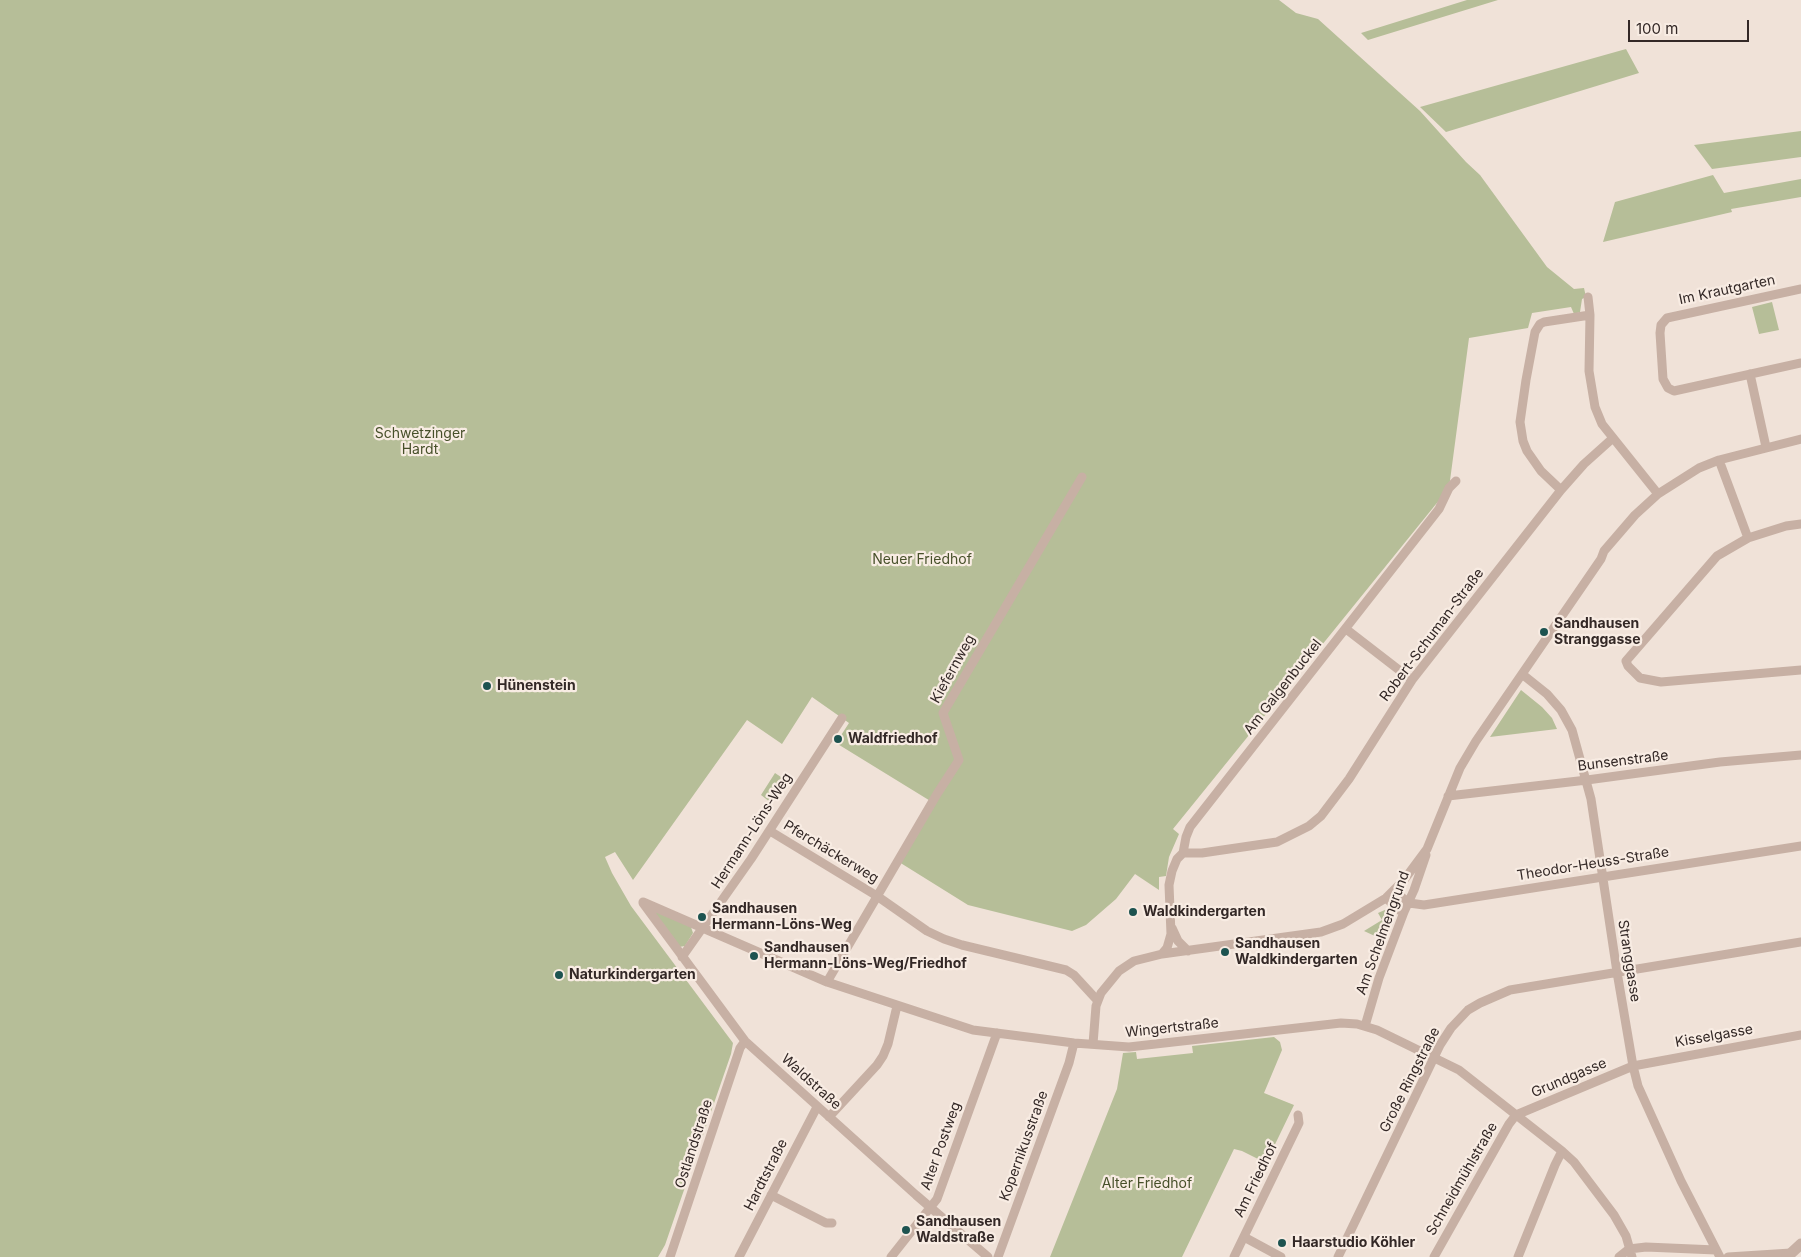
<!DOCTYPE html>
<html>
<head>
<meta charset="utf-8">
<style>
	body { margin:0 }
	#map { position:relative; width:1801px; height:1257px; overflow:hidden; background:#f0e2d8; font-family:Inter,sans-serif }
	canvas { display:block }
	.scale { position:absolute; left:1628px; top:20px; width:121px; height:22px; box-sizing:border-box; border:2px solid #332826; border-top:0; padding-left:6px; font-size:15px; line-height:18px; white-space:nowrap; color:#332826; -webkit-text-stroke:4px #f8ece3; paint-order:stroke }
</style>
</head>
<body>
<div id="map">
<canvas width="1801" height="1257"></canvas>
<div class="scale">100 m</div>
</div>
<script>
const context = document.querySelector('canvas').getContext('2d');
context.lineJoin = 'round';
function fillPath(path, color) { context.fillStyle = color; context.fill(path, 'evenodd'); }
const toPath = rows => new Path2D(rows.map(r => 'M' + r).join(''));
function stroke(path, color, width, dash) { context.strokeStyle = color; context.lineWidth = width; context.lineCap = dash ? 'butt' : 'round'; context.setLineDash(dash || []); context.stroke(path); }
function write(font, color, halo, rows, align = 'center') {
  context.font = font + ' Inter,sans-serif'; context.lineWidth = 4.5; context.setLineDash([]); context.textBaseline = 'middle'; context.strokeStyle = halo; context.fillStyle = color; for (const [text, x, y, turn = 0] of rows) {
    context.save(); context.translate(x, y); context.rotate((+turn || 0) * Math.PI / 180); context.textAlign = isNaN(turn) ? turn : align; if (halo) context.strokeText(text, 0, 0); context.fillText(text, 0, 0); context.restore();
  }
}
const green = toPath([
	[0,0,1279,0,1296,13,1318,19,1420,111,1466,162,1480,175,1547,267,1574,289,1584,288,1586,297,1582,299,1580,312,1574,314,1571,307,1532,313,1528,328,1469,338,1449,488,1173,829,1179,834,1169,857,1166,876,1159,877,1159,890,1135,874,1116,899,1086,925,1072,931,968,905,899,862,932,802,836,743,849,723,812,697,782,744,747,720,633,880,615,852,605,857,612,873,631,906,733,1043,731,1054,665,1245,658,1257,0,1257],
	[1467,0,1498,0,1368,40,1361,33],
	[1626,49,1639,73,1446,132,1420,107],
	[1801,131,1801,157,1712,169,1694,145],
	[1713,175,1724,193,1801,179,1801,197,1731,209,1732,212,1603,242,1615,202],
	[1772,302,1779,330,1759,334,1752,307],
	[1521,690,1542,707,1552,718,1557,729,1490,737],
	[775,773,784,779,770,802,761,795],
	[1387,909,1393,913,1394,917,1393,921,1387,919,1381,936,1378,935,1377,937,1364,931,1382,920,1378,913],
	[652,910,691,927,693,933,685,946,679,947],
	[1274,1037,1280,1042,1282,1050,1264,1093,1294,1105,1266,1163,1242,1151,1234,1149,1182,1257,1050,1257,1117,1089,1123,1053,1136,1052,1137,1059,1193,1053,1192,1046]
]);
const minor = toPath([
	[1801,289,1667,318,1661,325,1660,333,1663,379,1668,388,1674,391,1801,363],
	[1588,297,1590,315,1589,371,1595,407,1602,424,1658,494],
	[1750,374,1766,447],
	[1719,460,1748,538,1717,556,1626,661,1628,666,1640,678,1661,682,1801,670],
	[1561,490,1541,471,1527,451,1523,441,1520,422,1526,380,1535,332,1540,324,1544,322,1590,315],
	[1748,538,1786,526,1801,524],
	[1346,629,1412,680],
	[1522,674,1547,694,1561,710,1572,730,1591,799,1617,972,1633,1066,1638,1086,1681,1181,1720,1257],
	[1448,796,1587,780,1720,762,1801,755],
	[770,831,877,896,927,931,944,939,962,945,1066,970,1074,975,1097,1000],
	[1183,853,1202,853,1277,842,1309,826,1321,816,1349,779,1412,680,1561,490,1584,464,1613,438],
	[1394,891,1409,903,1424,905,1801,846],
	[1386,898,1399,910,1404,912],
	[643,902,827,982,973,1030,1074,1043,1129,1047,1341,1023,1357,1024,1377,1030,1459,1070,1562,1151,1574,1162,1614,1215,1626,1236,1632,1257],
	[643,903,745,1041,916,1195,988,1257],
	[1172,928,1178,941,1188,951],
	[1162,954,1167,948,1171,934,1169,885,1172,871,1177,859,1183,853,1186,837,1190,827,1439,509,1449,488,1456,481],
	[682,957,751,859,842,718],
	[827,982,937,794,959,760,943,713,1082,477],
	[1365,1026,1379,978,1404,912,1414,890,1426,855],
	[1093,1044,1096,1006,1101,993,1119,971,1134,961,1162,954,1321,932,1343,924,1386,898,1404,880,1427,849,1460,768,1476,741,1601,559,1604,551,1635,515,1658,494,1699,468,1719,460,1801,439],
	[829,1117,877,1065,883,1056,888,1044,897,1006],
	[771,1195,826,1223,832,1223],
	[1244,1237,1281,1257],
	[670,1257,740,1048,745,1041],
	[739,1257,817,1107],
	[891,1257,937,1199,997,1033],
	[998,1257,1069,1063,1074,1043],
	[1234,1257,1299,1123,1298,1115],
	[1338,1257,1440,1045,1451,1028,1468,1010,1480,1003,1510,990,1801,942],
	[1434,1257,1509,1124,1516,1115,1633,1066,1801,1035],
	[1518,1257,1555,1165,1562,1151],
	[1619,1257,1629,1249,1646,1247,1716,1250],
	[1728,1257,1791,1253]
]);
const tertiary = toPath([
	[1787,1257,1801,1244]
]);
const markers = [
	[1544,632,5,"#1d5350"],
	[487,686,5,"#1d5350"],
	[838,739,5,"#1d5350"],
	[1133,912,5,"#1d5350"],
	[702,917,5,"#1d5350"],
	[1225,952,5,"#1d5350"],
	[754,956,5,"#1d5350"],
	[559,975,5,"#1d5350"],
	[906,1230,5,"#1d5350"],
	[1282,1243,5,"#1d5350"]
];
const streetNames = [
	["Im Krautgarten",1727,290,-12],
	["Robert-Schuman-Straße",1432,635,-53],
	["Kiefernweg",953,669,-61],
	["Am Galgenbuckel",1283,687,-52],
	["Bunsenstraße",1623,761,-7],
	["Hermann-Löns-Weg",752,831,-57],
	["Pferchäckerweg",831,852,31],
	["Theodor-Heuss-Straße",1593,864,-9],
	["Am Schelmengrund",1383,933,-70],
	["Stranggasse",1629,961,81],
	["Wingertstraße",1172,1028,-6],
	["Kisselgasse",1714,1036,-10],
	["Grundgasse",1569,1078,-23],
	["Große Ringstraße",1410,1080,-63],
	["Waldstraße",811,1082,42],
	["Ostlandstraße",694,1144,-72],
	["Alter Postweg",941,1146,-70],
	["Kopernikusstraße",1024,1146,-70],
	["Hardtstraße",766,1175,-63],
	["Schneidmühlstraße",1462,1179,-60],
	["Am Friedhof",1256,1180,-64]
];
const parkNames = [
	["Schwetzinger",420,434],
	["Hardt",420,450],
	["Neuer Friedhof",922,560],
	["Alter Friedhof",1147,1184]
];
const poiNames = [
	["Sandhausen",1554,624],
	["Stranggasse",1554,640],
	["Hünenstein",497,686],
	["Waldfriedhof",848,739],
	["Sandhausen",712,909],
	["Hermann-Löns-Weg",712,925],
	["Waldkindergarten",1143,912],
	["Sandhausen",1235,944],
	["Waldkindergarten",1235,960],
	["Sandhausen",764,948],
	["Hermann-Löns-Weg/Friedhof",764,964],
	["Naturkindergarten",569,975],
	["Sandhausen",916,1222],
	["Waldstraße",916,1238],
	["Haarstudio Köhler",1292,1243]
];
fillPath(green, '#b6be98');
stroke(minor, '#c7b0a4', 9);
stroke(tertiary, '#c7b0a4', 11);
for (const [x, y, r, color] of markers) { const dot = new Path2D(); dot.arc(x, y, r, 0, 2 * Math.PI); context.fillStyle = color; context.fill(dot); stroke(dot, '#f8ece3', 2); }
write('14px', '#332826', '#f8ece3', streetNames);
write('14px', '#47502a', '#f8ece3', parkNames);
write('bold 14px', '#332826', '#f8ece3', poiNames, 'left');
</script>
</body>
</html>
